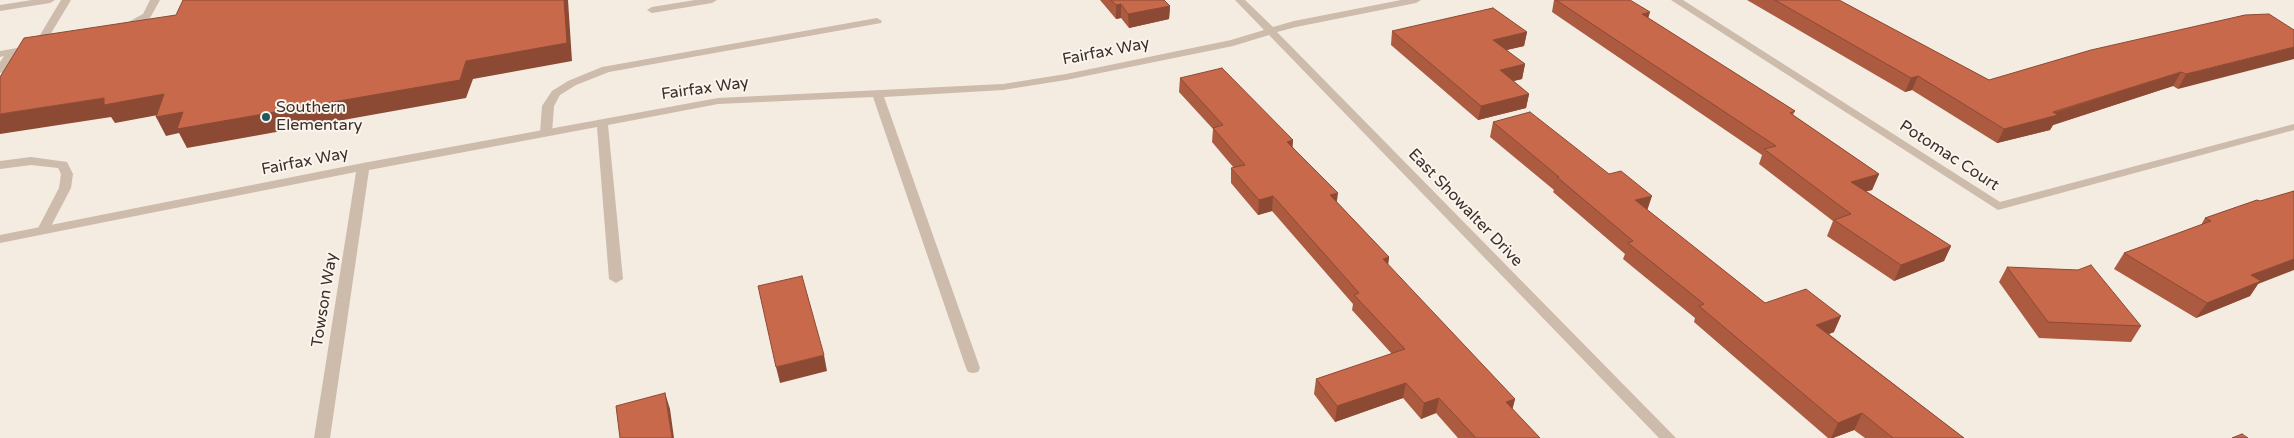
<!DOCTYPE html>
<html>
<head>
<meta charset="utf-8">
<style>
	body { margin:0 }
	canvas { display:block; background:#f4ebe1 }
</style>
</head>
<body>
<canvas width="2294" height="438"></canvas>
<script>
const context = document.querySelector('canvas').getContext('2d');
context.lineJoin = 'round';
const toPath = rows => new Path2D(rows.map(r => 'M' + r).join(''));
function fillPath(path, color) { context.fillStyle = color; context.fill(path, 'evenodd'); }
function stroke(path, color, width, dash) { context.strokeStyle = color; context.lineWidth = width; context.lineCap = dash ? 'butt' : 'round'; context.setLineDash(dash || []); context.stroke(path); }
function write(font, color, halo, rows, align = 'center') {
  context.font = font + ' "Varela Round",sans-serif'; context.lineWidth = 4; context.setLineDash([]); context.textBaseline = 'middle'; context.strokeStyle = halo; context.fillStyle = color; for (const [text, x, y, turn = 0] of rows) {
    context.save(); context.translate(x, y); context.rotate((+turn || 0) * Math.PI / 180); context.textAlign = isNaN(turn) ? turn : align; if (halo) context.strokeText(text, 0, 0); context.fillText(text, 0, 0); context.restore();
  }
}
const service = toPath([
	[32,0,55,0,50,3,0,11,0,5,32,0],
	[61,0,71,0,41,50,16,54,4,72,0,73,0,62,4,56,0,57,0,51,34,45,61,0],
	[150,0,160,0,150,18,129,30,121,30,121,26,143,14,150,0],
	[695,0,717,0,712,3,652,13,647,10,652,7,695,0],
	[877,18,882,21,881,23,609,72,576,85,560,95,554,106,552,133,546,136,540,133,542,106,552,91,568,81,602,67,877,18],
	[31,157,67,162,73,174,71,188,49,230,43,234,37,230,59,188,61,174,58,168,31,165,0,169,0,161,31,157]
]);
const minor = toPath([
	[1235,0,1245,0,1273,27,1294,21,1401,0,1421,0,1416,3,1296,27,1277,32,1676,438,1659,438,1269,35,1233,46,1066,80,1003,90,884,97,980,368,978,372,973,373,968,372,966,368,873,97,718,104,608,125,623,279,616,283,609,279,597,127,369,170,330,438,314,438,356,172,0,243,0,235,363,163,718,98,1003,84,1066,74,1231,40,1264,30,1235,0],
	[1671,0,1683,0,2000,202,2294,124,2294,130,1998,210,1671,0]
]);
const wall = toPath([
	[1100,0,1164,0,1170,6,1169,19,1129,28,1121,18,1116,19],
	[1554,0,1630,0,1648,18,1795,111,1793,115,1879,174,1872,190,1866,191,1951,246,1944,261,1894,281,1827,236,1833,221,1759,164,1762,155,1552,12],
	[1747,0,1839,0,1989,80,2245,15,2178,89,2173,86,2053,125,2050,130,1997,143,1912,90,1905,92],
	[1392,31,1527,32,1524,46,1506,50,1525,64,1522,79,1513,81,1529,94,1526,108,1478,120,1391,45],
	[1180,78,1293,140,1292,146,1337,202,1389,257,1388,265,1515,399,1512,409,1540,438,1458,438,1436,413,1421,419,1403,398,1335,422,1314,394,1316,379,1392,354,1352,310,1353,304,1272,211,1258,215,1231,183,1231,168,1234,168,1212,142,1213,129,1179,92],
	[1493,122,1647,210,1765,303,1834,332,1829,334,1964,438,1865,438,1854,430,1833,438,1828,438,1694,322,1695,318,1623,259,1625,254,1553,192,1554,190,1490,137],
	[2257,200,2258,284,2250,296,2196,318,2114,269,2124,253,2201,225,2205,218],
	[2007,267,2141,326,2131,342,2039,338,1999,282]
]);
const shadedWall = toPath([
	[564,0,568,0,572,61,473,79,466,98,187,148,179,133,166,136,156,117],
	[1121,4,1121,18,1116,19,1116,5],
	[1170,6,1169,19,1129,28,1128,14],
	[1650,12,1646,26,1642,14],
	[1527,32,1524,46,1490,54,1493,40],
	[2294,47,2294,59,2178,89,2186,74],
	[1525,64,1522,79,1497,85,1500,70],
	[2181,72,2173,86,2053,125,2050,130,1997,143,2004,129],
	[1918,76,1912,90,1905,92,1911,78],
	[164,94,174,112,115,123,111,117,0,134,0,114,104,98],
	[1529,94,1526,108,1478,120,1481,106],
	[1293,140,1292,155,1287,142],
	[1879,174,1872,190,1845,197,1851,182],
	[1338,193,1336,208,1330,195],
	[1273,196,1272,211,1258,215,1259,200],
	[1652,196,1647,211,1635,200],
	[1951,246,1944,261,1894,281,1901,265],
	[1389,257,1387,273,1383,259],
	[2294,259,2294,270,2258,284,2250,296,2196,318,2207,303,2251,275],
	[1841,316,1834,332,1810,341,1816,325],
	[824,355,827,371,780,383,776,367],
	[1406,383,1403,398,1335,422,1337,406],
	[665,393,670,409,674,438,672,438],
	[1439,398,1436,413,1421,419,1424,403],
	[1515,399,1511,415,1506,402],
	[1862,413,1854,430,1833,438,1831,438,1838,423]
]);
const building = toPath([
	[183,0,564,0,567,43,466,61,460,80,177,129,183,112,156,117,164,94,104,105,104,98,0,114,0,77,24,38,176,15,183,0],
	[1111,0,1164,0,1170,6,1128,14,1121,4,1116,5,1111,0],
	[1556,0,1630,0,1650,12,1642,14,1795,111,1790,113,1879,174,1851,182,1951,246,1901,265,1834,220,1851,214,1764,149,1776,146,1556,0],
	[1775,0,1839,0,1989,80,2091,50,2245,15,2269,14,2294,30,2294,47,2186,74,2181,72,2053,112,2058,115,2004,129,1918,76,1911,78,1775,0],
	[1493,8,1527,32,1493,40,1525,64,1500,70,1529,94,1481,106,1392,31,1493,8],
	[1222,68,1293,140,1287,142,1338,193,1330,195,1389,257,1383,259,1515,399,1506,402,1540,438,1476,438,1439,398,1424,403,1406,383,1337,406,1316,379,1405,349,1354,295,1359,293,1273,196,1259,200,1231,168,1245,165,1213,128,1223,125,1180,78,1222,68],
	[1530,112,1609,174,1621,171,1652,196,1635,200,1765,303,1806,289,1841,316,1816,325,1964,438,1893,438,1862,413,1838,423,1699,306,1704,304,1628,243,1633,241,1557,177,1559,177,1493,122,1530,112],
	[2294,191,2294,259,2251,275,2261,281,2207,303,2124,253,2211,221,2205,218,2257,200,2260,201,2294,191],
	[2091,265,2141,326,2048,322,2007,267,2078,270,2091,265],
	[802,276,824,355,776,367,758,286,802,276],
	[665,393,672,438,620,438,616,406,665,393],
	[2242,434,2248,438,2232,438,2242,434]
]);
const markers = [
	[266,117,5,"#1f5a5e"]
];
const streetNames = [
	["Fairfax Way",1106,52,-11],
	["Fairfax Way",705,89,-8],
	["Potomac Court",1949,156,33],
	["Fairfax Way",305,162,-11],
	["East Showalter Drive",1465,208,46],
	["Towson Way",325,300,-81]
];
const poiNames = [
	["Southern",276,108],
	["Elementary",276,126]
];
fillPath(service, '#cdbbac');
fillPath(minor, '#cdbbac');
fillPath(wall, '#ac5a40');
fillPath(shadedWall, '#8c4a34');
fillPath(building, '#c8694b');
stroke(building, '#8c4a34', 1);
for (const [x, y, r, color] of markers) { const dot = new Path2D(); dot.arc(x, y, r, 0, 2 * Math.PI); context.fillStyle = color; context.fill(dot); stroke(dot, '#fbf5ee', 2); }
write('16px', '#3b302b', '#fbf5ee', streetNames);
write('16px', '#3b302b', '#fbf5ee', poiNames, 'left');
</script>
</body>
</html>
